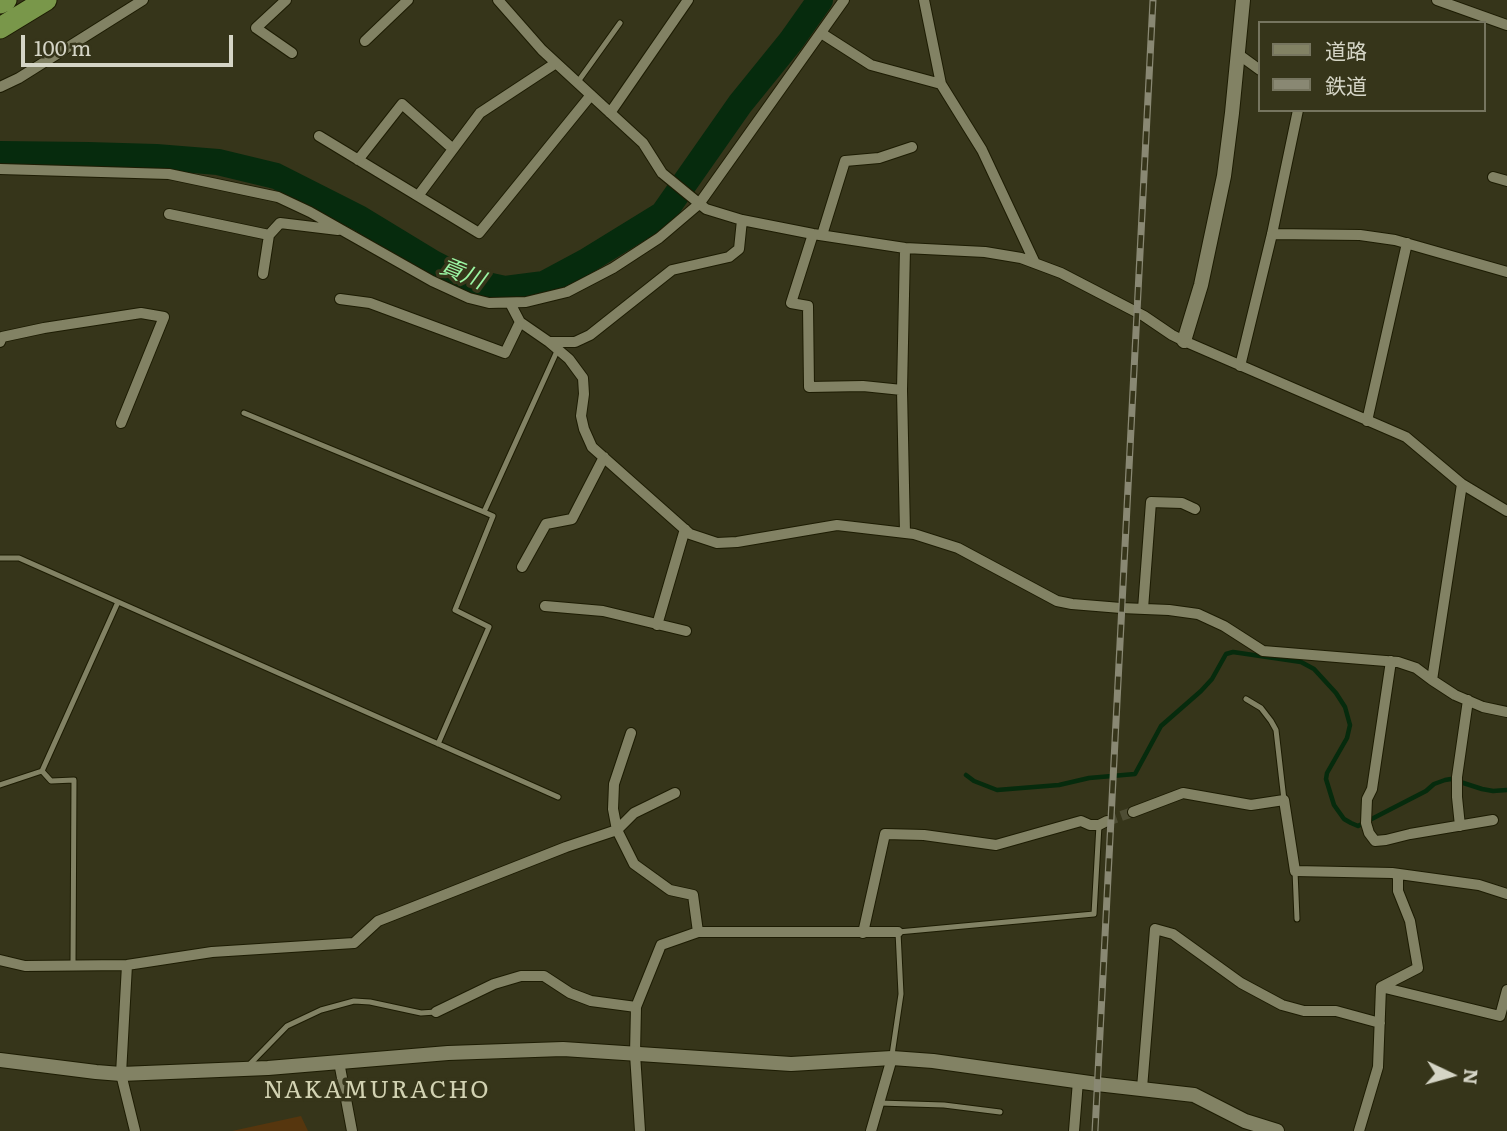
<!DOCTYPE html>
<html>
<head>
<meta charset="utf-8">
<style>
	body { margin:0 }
	#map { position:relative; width:1507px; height:1131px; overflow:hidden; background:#36351a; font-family:Literata,"Noto Sans JP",serif }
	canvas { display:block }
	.legend { position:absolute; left:1258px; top:21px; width:228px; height:91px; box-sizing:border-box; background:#36351a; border:2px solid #76755f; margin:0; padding:9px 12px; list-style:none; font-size:21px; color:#d5d5c6 }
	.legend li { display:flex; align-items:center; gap:14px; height:35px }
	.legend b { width:35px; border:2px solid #76755f }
	.north { position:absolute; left:1416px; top:1040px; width:70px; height:70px; -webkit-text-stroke:5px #36351a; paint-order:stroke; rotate:95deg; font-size:19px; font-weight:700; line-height:28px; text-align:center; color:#d5d5c6 }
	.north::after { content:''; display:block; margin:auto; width:24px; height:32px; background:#d5d5c6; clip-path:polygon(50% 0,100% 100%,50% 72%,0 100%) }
	.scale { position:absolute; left:21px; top:35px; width:212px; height:32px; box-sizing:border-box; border:4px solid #d5d5c6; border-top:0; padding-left:9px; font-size:21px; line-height:24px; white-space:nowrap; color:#d5d5c6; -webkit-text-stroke:5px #36351a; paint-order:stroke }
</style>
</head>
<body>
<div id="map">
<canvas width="1507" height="1131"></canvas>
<ul class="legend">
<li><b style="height:9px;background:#828264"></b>道路</li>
<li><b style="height:9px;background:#898873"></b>鉄道</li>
</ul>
<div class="north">N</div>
<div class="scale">100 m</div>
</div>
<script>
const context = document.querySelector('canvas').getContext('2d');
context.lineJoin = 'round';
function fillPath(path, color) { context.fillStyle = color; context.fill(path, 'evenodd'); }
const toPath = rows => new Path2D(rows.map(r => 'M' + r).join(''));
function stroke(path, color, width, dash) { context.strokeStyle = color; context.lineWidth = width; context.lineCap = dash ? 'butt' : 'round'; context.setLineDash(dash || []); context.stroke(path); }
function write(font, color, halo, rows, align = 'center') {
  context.font = font + ' Literata,"Noto Sans JP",serif'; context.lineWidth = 7; context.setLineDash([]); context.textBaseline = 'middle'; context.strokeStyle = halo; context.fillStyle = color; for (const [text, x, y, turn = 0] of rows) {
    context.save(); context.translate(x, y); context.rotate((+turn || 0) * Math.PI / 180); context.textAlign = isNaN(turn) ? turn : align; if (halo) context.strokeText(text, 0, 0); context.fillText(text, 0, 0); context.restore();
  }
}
const green = toPath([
	[301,1116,308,1131,232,1131]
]);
const stream = toPath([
	[966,775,974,781,997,790,1059,785,1089,778,1135,774,1161,726,1201,691,1212,679,1226,654,1233,652,1301,662,1314,669,1336,693,1345,707,1350,725,1347,738,1327,773,1326,779,1334,805,1344,819,1351,823,1358,826,1426,791,1434,784,1445,780,1451,779,1482,789,1493,791,1507,790]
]);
const river = toPath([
	[0,154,88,155,156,157,218,162,276,176,359,218,433,263,468,281,505,289,544,284,585,262,663,214,740,104,791,41,820,0]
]);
const minorTunnel = toPath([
	[1107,821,1133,812]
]);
const service = toPath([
	[577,83,620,23],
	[244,413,484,512],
	[0,558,19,558,558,797],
	[1246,699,1261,708,1271,721,1276,730,1284,800],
	[438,744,489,627,455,610,493,516,484,512,558,349],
	[42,771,51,781,74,780,73,964],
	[0,785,42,771,118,602],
	[1295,871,1297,919],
	[892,1055,901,994,898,932,1094,914,1099,825],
	[247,1067,287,1026,321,1010,354,1001,370,1002,421,1013,436,1012],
	[879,1103,944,1105,1000,1112]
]);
const minor = toPath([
	[286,0,256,28,292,53],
	[498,0,542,50,643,143,662,173,706,209,742,220,813,234,905,248,985,252,1021,258,1061,273,1144,316,1172,335,1184,341,1406,437,1462,484,1507,511],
	[924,0,941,84],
	[1437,0,1507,25],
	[821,33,871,65,941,84,982,150,1035,263],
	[365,41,408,0],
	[1238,54,1260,70],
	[0,87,19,78,143,0],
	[610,113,688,0],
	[319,136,479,233,591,95],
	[358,160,402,104,453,149],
	[0,169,169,174,278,197,310,212,432,281,469,298,489,303,526,302,567,292,613,268,659,238,699,204,844,0],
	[1493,177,1507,181],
	[418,196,480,113,556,63],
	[169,214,269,235],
	[813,234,791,303,808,306,809,387,863,386,902,390],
	[1272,234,1360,235,1395,240,1507,272],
	[822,235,845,161,879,158,912,147],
	[263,274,269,235,280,223,338,230],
	[340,299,370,303,505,353,520,322],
	[510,303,520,322,549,342,569,359,583,378,584,394,581,416,584,429,592,447,690,534,717,543,737,542,837,525,914,534,958,548,1057,601,1072,604,1121,608,1169,610,1198,614,1224,626,1263,651,1398,662,1416,668,1432,680,1455,695,1483,707,1507,712],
	[0,342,2,337,44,328,141,313,164,317,121,423],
	[549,342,575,342,590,335,672,270,729,257,739,249,742,220],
	[1240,366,1272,234,1298,110],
	[1367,421,1407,243],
	[905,533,902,390,905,248],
	[522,567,546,524,572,519,604,457],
	[545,606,603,611,686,631],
	[1143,609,1151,502,1182,503,1195,509],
	[657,625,685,529],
	[1391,661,1372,789,1367,799,1366,823,1369,833,1375,841,1386,840,1410,834,1493,820],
	[1432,680,1462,484],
	[631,733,614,784,613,809,617,830,634,864,670,890,693,895,698,932],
	[1133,812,1183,793,1251,805,1284,800,1295,871,1392,873,1479,885,1507,894],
	[1460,826,1457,797,1457,777,1468,700],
	[863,933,885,834,924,835,996,845,1081,821,1090,825,1099,825,1107,821],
	[0,960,25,966,127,965,212,952,354,943,378,921,566,847,617,830,634,813,675,793],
	[127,965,121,1074,135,1131],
	[1381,987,1500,1016,1507,990],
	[436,1012,494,984,521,976,544,976,570,993,591,1001,636,1007],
	[339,1062,352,1131],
	[1142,1088,1155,929,1173,934,1241,983,1282,1005,1304,1011,1336,1011,1380,1023],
	[640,1131,635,1054,636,1007,661,945,698,932,898,932],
	[871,1131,892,1058],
	[1074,1131,1078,1081],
	[1359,1131,1378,1067,1381,987,1418,968,1410,921,1398,891,1398,874]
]);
const tertiary = toPath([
	[1184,341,1201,285,1224,176,1232,113,1243,0],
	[0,1060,96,1072,121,1074,268,1068,448,1053,563,1049,791,1064,892,1058,933,1061,1097,1084,1194,1095,1245,1121,1277,1131]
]);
const motorway = toPath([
	[0,3,6,0],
	[0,28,46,0]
]);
const rail = toPath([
	[1095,1131,1153,0]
]);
const waterNames = [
	["貢川",462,274,22]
];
const quarterNames = [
	["NAKAMURACHO",377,1091]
];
fillPath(green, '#56360e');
stroke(stream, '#062b0d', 4.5);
stroke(river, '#062b0d', 26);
stroke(minorTunnel, '#4e4d34', 10, [10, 5]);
stroke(service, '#1d1c03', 7);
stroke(minor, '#1d1c03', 12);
stroke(tertiary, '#1d1c03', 16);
stroke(motorway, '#1d1c03', 23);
stroke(service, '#828264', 5);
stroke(minor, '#828264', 10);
stroke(tertiary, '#828264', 14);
stroke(motorway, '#79974a', 21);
stroke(rail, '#898873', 7);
stroke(rail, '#36351a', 4.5, [13]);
write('italic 23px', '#9bf6a4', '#36351a', waterNames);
context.letterSpacing = '2px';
write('24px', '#d2d2b2', '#36351a', quarterNames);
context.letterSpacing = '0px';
</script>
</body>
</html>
